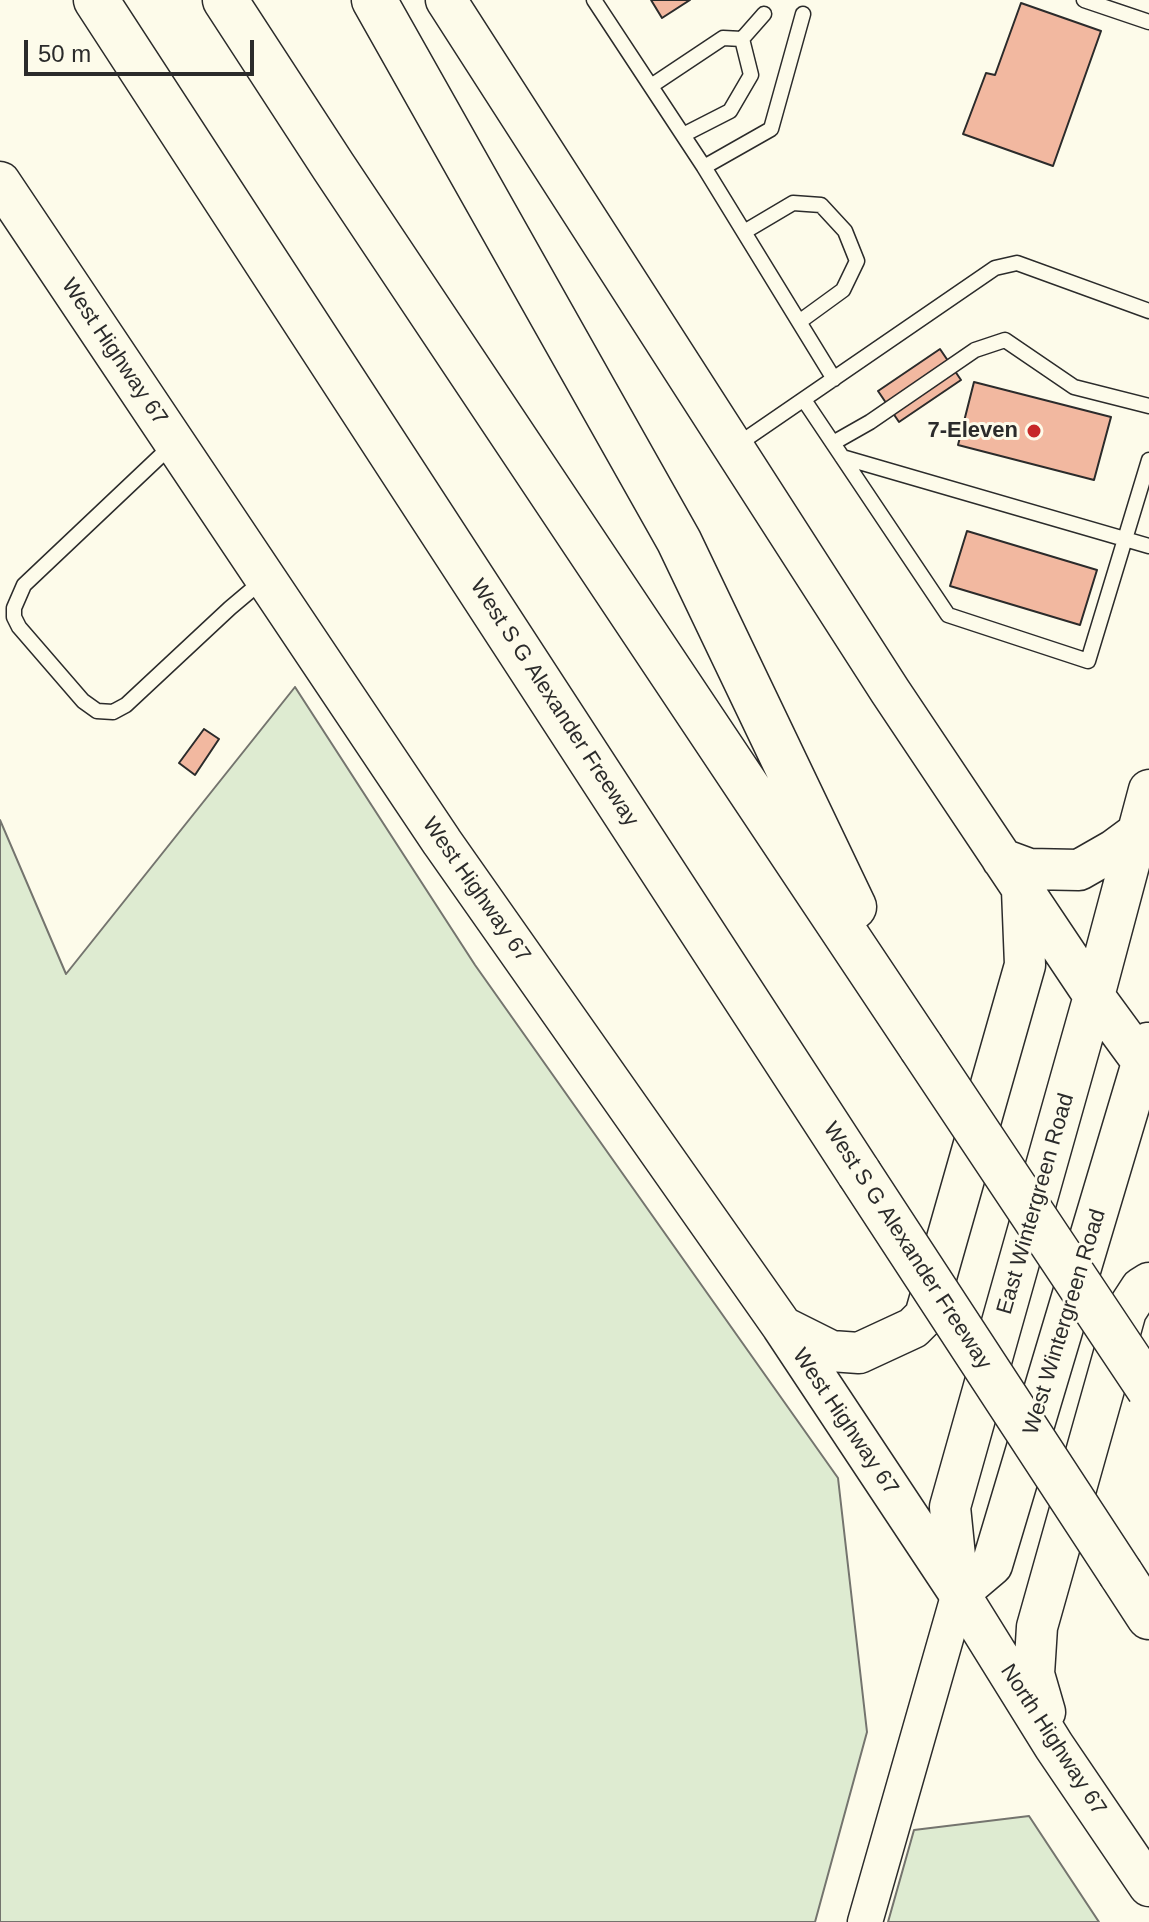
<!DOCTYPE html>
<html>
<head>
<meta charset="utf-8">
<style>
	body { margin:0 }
	#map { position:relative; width:1149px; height:1922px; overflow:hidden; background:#fdfbea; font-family:Helvetica,sans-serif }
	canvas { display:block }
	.scale { position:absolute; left:24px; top:40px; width:230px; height:36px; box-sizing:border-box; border:4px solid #2b2b2b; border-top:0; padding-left:10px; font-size:24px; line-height:28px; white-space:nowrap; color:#2b2b2b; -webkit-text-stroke:6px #fdfbea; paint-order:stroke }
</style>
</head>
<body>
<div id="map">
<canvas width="1149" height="1922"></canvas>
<div class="scale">50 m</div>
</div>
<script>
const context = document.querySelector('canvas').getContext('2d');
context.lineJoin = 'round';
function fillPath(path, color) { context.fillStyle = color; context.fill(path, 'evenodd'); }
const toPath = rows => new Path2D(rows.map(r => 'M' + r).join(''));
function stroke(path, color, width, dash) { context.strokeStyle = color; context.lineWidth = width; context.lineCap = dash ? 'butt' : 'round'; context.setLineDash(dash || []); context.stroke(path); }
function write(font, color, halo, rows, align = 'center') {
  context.font = font + ' Helvetica,sans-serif'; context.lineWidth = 6; context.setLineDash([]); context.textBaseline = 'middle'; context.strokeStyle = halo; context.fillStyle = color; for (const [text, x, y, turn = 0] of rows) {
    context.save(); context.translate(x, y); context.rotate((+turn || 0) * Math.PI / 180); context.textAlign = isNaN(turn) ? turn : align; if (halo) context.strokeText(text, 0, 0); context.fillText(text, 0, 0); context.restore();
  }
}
const green = toPath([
	[295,687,475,965,838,1478,867,1732,815,1922,0,1922,0,820,66,974,295,687],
	[1029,1816,1099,1922,888,1922,914,1830,1029,1816]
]);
const building = toPath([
	[651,0,690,0,662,18,651,0],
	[1021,3,1101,31,1053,166,963,134,986,73,995,75,1021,3],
	[940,349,961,380,899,422,878,391,940,349],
	[974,382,1111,417,1094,480,958,445,974,382],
	[967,531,1097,570,1080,625,950,586,967,531],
	[204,729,219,739,195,775,179,763,204,729]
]);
const service = toPath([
	[594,0,704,167,834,379],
	[1084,0,1149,22],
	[651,86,723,38,742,39],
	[683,135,730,111,751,75,742,39,764,14],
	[704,167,771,129,803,14],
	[744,232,793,203,821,205,845,231,857,261,843,290,799,322],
	[804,400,948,615,1088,661,1149,460],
	[833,443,870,422,975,350,1005,340,1074,387,1149,406],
	[172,445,24,585,14,608,14,617,19,627,83,701,97,711,113,712,126,705,230,608,262,581],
	[737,445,995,268,1017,263,1149,311],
	[842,457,1149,546]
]);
const tertiary = toPath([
	[865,1922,959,1593]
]);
const secondary = toPath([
	[446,0,890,691,1094,996,1149,1071],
	[0,182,442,842,782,1326,959,1593,1054,1746,1149,1886],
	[1002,859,1029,869,1079,870,1114,850,1137,833],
	[785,1328,831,1351,859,1353,913,1328,925,1316,1025,965,1022,890],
	[958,1586,950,1507,1094,996,1149,790],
	[959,1593,992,1565,1148,1043],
	[1045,1712,1034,1674,1037,1627,1126,1311,1141,1288,1149,1283]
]);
const motorway = toPath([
	[96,0,859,1173],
	[225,0,333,166,921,1047],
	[374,0,679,541,854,907],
	[1121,1574,1149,1617]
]);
const motorwayBridge = toPath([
	[921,1047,1149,1389],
	[859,1173,1121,1574]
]);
const markers = [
	[1034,431,8,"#c62828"]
];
const streetNames = [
	["West Highway 67",114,352,56],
	["West S G Alexander Freeway",554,703,57],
	["West Highway 67",476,890,55],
	["East Wintergreen Road",1036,1204,-74],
	["West S G Alexander Freeway",907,1246,57],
	["West Wintergreen Road",1065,1322,-73],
	["West Highway 67",845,1422,56],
	["North Highway 67",1053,1740,57]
];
const poiNames = [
	["7-Eleven",1018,431]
];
fillPath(green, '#deebd1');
stroke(green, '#74746e', 2);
fillPath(building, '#f2b8a0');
stroke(building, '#2b2b2b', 2);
stroke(service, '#2b2b2b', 17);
stroke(tertiary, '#2b2b2b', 37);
stroke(secondary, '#2b2b2b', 43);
stroke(motorway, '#2b2b2b', 47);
stroke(service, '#fdfbea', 14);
stroke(tertiary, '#fdfbea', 34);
stroke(secondary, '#fdfbea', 40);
stroke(motorway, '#fdfbea', 44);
stroke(motorwayBridge, '#2b2b2b', 47, []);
stroke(motorwayBridge, '#fdfbea', 44);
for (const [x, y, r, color] of markers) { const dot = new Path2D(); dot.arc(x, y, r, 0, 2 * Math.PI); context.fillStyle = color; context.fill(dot); stroke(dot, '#fdfbea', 3); }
write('22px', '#2b2b2b', '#fdfbea', streetNames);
write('bold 22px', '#2b2b2b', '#fdfbea', poiNames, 'right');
</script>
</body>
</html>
